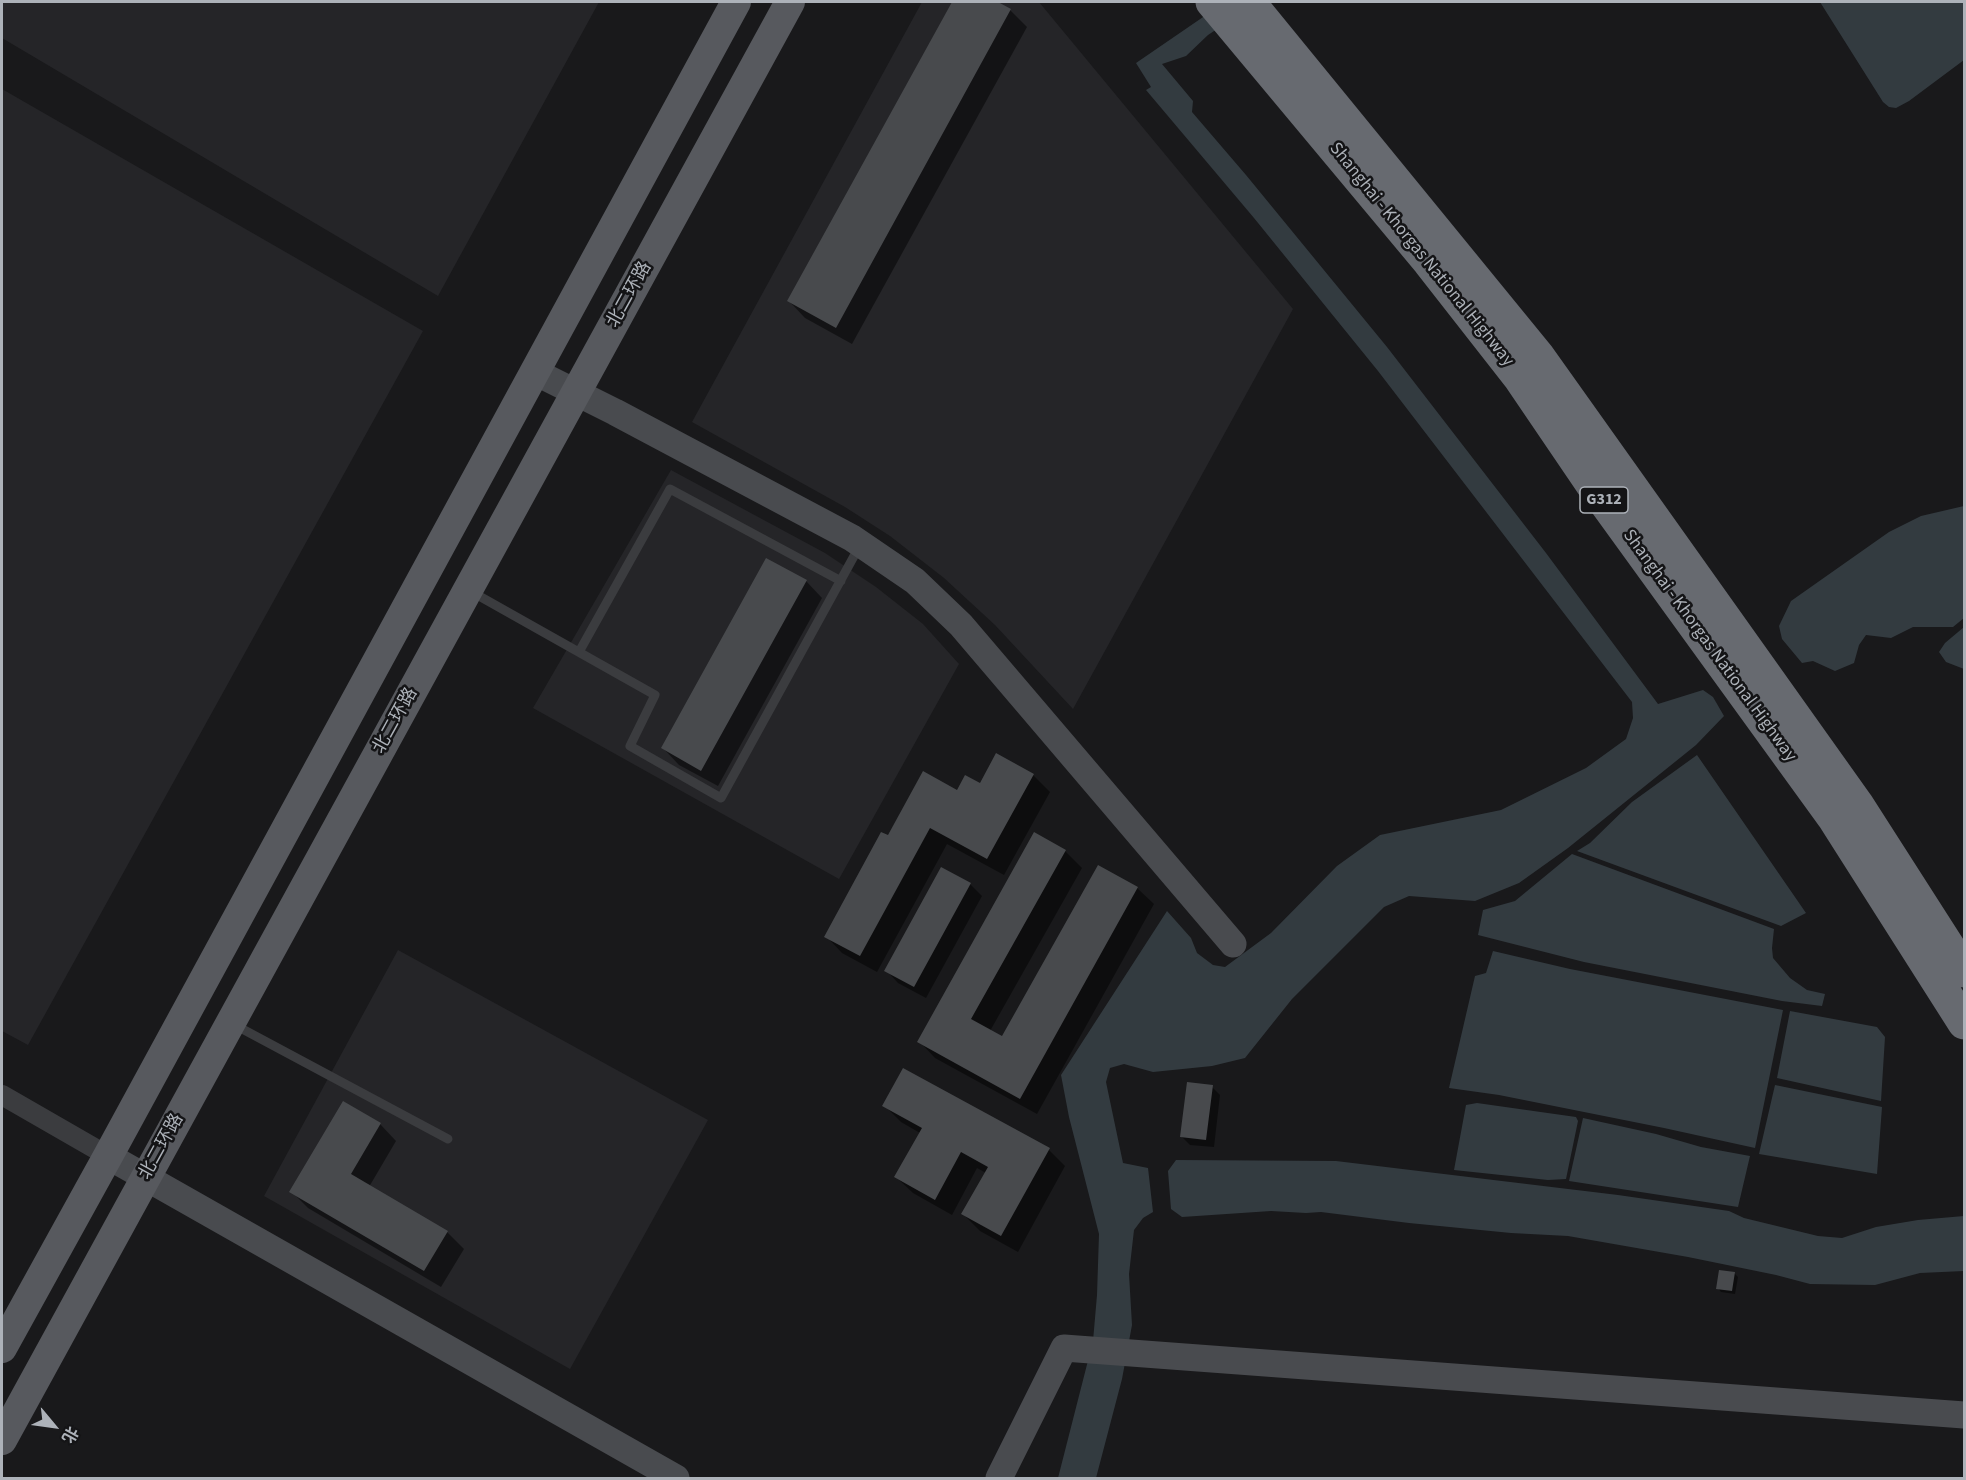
<!DOCTYPE html>
<html>
<head>
<meta charset="utf-8">
<style>
	body { margin:0 }
	#map { position:relative; width:1966px; height:1480px; overflow:hidden; background:#19191b; font-family:"Source Sans 3","Noto Sans SC",sans-serif }
	canvas { display:block }
	.frame { position:absolute; inset:0; border:3px solid #adb2b9; pointer-events:none }
	.north { position:absolute; left:24px; top:1396px; width:60px; height:60px; -webkit-text-stroke:4px #141416; paint-order:stroke; rotate:119deg; font-size:16px; font-weight:700; line-height:24px; text-align:center; color:#adb2b9 }
	.north::after { content:''; display:block; margin:auto; width:21px; height:27px; background:#adb2b9; clip-path:polygon(50% 0,100% 100%,50% 72%,0 100%) }
</style>
</head>
<body>
<div id="map">
<canvas width="1966" height="1480"></canvas>
<div class="frame"></div>
<div class="north">北</div>
</div>
<script>
const context = document.querySelector('canvas').getContext('2d');
context.lineJoin = 'round';
function fillPath(path, color) { context.fillStyle = color; context.fill(path, 'evenodd'); }
const toPath = rows => new Path2D(rows.map(r => 'M' + r).join(''));
function stroke(path, color, width, dash) { context.strokeStyle = color; context.lineWidth = width; context.lineCap = dash ? 'butt' : 'round'; context.setLineDash(dash || []); context.stroke(path); }
function write(font, color, halo, rows, align = 'center') {
  context.font = font + ' "Source Sans 3","Noto Sans SC",sans-serif'; context.lineWidth = 5; context.setLineDash([]); context.textBaseline = 'middle'; context.strokeStyle = halo; context.fillStyle = color; for (const [text, x, y, turn = 0] of rows) {
    context.save(); context.translate(x, y); context.rotate((+turn || 0) * Math.PI / 180); context.textAlign = isNaN(turn) ? turn : align; if (halo) context.strokeText(text, 0, 0); context.fillText(text, 0, 0); context.restore();
  }
}
const built = toPath([
	[2,2,599,2,438,296,2,38],
	[922,2,1039,2,1293,309,1073,709,995,625,944,578,890,536,845,507,692,422],
	[2,89,423,331,28,1045,2,1031],
	[671,470,825,553,876,587,923,624,959,664,839,879,533,708],
	[398,950,708,1120,570,1369,264,1196]
]);
const water = toPath([
	[1225,2,1258,2,1208,35,1186,56,1162,64,1193,101,1192,112,1246,175,1387,347,1546,553,1658,704,1703,690,1713,697,1724,716,1696,745,1568,848,1519,883,1475,901,1409,896,1384,907,1292,999,1245,1058,1212,1066,1153,1072,1124,1064,1110,1068,1106,1082,1123,1163,1148,1168,1153,1212,1143,1218,1134,1230,1129,1274,1132,1325,1122,1379,1096,1478,1058,1478,1093,1341,1097,1295,1099,1234,1069,1117,1061,1075,1167,911,1191,938,1197,953,1213,965,1225,967,1271,933,1337,866,1380,835,1501,810,1586,768,1626,739,1633,718,1632,702,1378,371,1254,218,1146,90,1151,87,1136,63],
	[1820,2,1964,2,1964,60,1909,101,1896,108,1889,107,1883,102],
	[1964,506,1964,618,1953,627,1913,627,1891,638,1866,635,1859,645,1854,663,1835,671,1813,661,1802,663,1782,639,1779,626,1791,601,1889,532,1921,516],
	[1964,627,1964,669,1946,662,1939,652,1945,643],
	[1697,755,1806,913,1781,926,1577,851,1590,843,1632,802],
	[1572,854,1774,929,1772,948,1773,958,1790,978,1807,990,1825,994,1822,1006,1782,1001,1584,962,1478,935,1483,910,1515,901],
	[1493,951,1570,969,1783,1010,1755,1148,1664,1128,1499,1095,1449,1088,1475,976,1486,973],
	[1790,1011,1877,1027,1885,1037,1881,1101,1777,1078],
	[1775,1085,1882,1107,1877,1174,1759,1154],
	[1477,1103,1576,1117,1578,1121,1566,1179,1548,1180,1454,1170,1466,1105],
	[1583,1118,1656,1134,1701,1147,1750,1156,1738,1207,1569,1181],
	[1176,1160,1336,1161,1618,1195,1729,1211,1744,1218,1818,1236,1842,1238,1876,1227,1918,1220,1964,1216,1964,1271,1920,1273,1875,1285,1810,1284,1776,1275,1688,1257,1568,1236,1511,1233,1409,1223,1321,1212,1306,1213,1271,1211,1182,1217,1171,1209,1168,1171]
]);
const shadow = toPath([
	[954,2,995,2,1010,10,1027,27,852,344,805,318,789,301],
	[806,581,822,598,718,786,679,765,663,748],
	[1033,775,1050,792,1004,875,947,844,877,972,842,953,826,936,888,837,958,792],
	[1065,851,1082,868,990,1031,1003,1038,1137,888,1154,904,1037,1114,935,1058,919,1041],
	[970,884,982,896,926,998,898,983,886,970],
	[1212,1087,1220,1095,1214,1147,1190,1145,1182,1137],
	[884,1105,1049,1150,1065,1166,1018,1252,980,1231,963,1214,986,1173,977,1168,952,1215,913,1193,896,1177,920,1133,901,1122],
	[380,1124,396,1141,369,1187,447,1232,464,1249,441,1287,308,1208,291,1191],
	[1720,1271,1735,1274,1738,1277,1735,1294,1721,1292,1718,1288]
]);
const building = toPath([
	[952,2,998,2,1011,9,836,328,787,301],
	[766,558,807,580,701,771,661,748],
	[996,753,1034,774,987,859,930,828,860,956,824,937,881,832,888,835,923,771,957,790,965,775,980,783],
	[1034,832,1066,850,971,1019,1002,1036,1098,865,1138,887,1020,1099,917,1042],
	[941,867,971,883,914,987,884,971],
	[903,1068,1050,1148,1001,1236,961,1214,988,1167,961,1152,935,1200,894,1177,922,1128,882,1106],
	[1187,1082,1213,1085,1206,1140,1180,1137],
	[343,1101,381,1123,351,1174,448,1231,424,1271,289,1192],
	[1719,1270,1735,1272,1732,1291,1716,1289]
]);
const lane = toPath([
	[472,592,655,695,630,746,721,798,859,547],
	[579,652,670,489,841,581],
	[233,1024,448,1139]
]);
const street = toPath([
	[2,1095,108,1156]
]);
const secondary = toPath([
	[535,372,615,412,852,538,915,581,961,625,1233,944],
	[108,1156,676,1478],
	[999,1478,1064,1348,1964,1415]
]);
const primary = toPath([
	[2,1348,108,1156,736,2],
	[2,1440,790,2]
]);
const highway = toPath([
	[1212,2,1429,262,1519,377,1591,483,1833,817,1964,1023],
	[1249,2,1539,357,1857,804,1964,971]
]);
const shields = [
	[1604,500,48]
];
const shieldNames = [
	["G312",1604,500]
];
const streetNames = [
	["Shanghai - Khorgas National Highway",1421,255,51],
	["北二环路",630,295,-61],
	["Shanghai - Khorgas National Highway",1709,646,54],
	["北二环路",396,721,-61],
	["北二环路",162,1147,-61]
];
fillPath(built, '#252528');
fillPath(water, '#333b40');
fillPath(shadow, '#0007');
fillPath(building, '#484a4d');
stroke(lane, '#3b3c3f', 9);
stroke(street, '#3b3c3f', 20);
stroke(secondary, '#494b4f', 27);
stroke(primary, '#57595e', 30);
stroke(highway, '#676a70', 33);
for (const [x, y, w] of shields) { const box = new Path2D(); box.roundRect(x - w / 2, y - 13, w, 26, 4.5); context.fillStyle = '#141416'; context.fill(box); stroke(box, '#adb2b9', 1.5); }
write('bold 16px', '#adb2b9', null, shieldNames);
write('18px', '#adb2b9', '#141416', streetNames);
</script>
</body>
</html>
